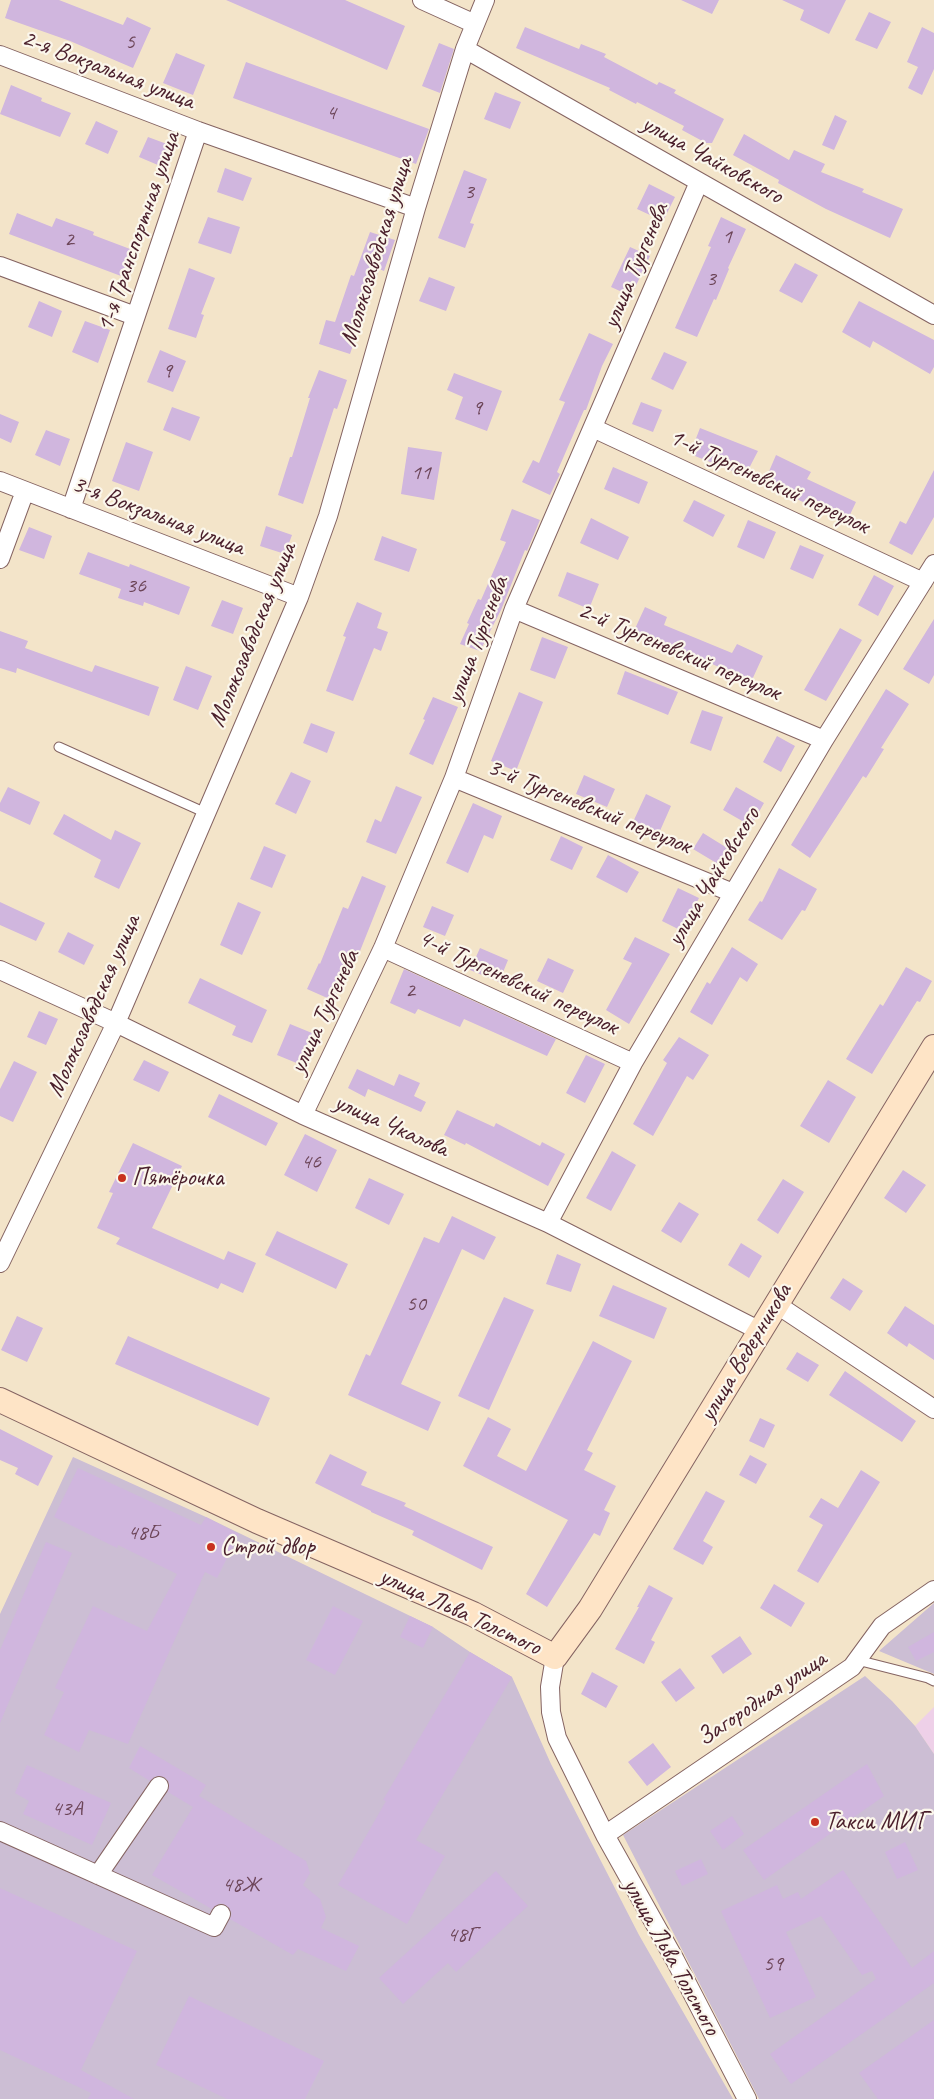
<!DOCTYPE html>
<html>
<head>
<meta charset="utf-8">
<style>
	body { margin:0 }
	canvas { display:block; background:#f3e4c9 }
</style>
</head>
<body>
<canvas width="934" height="2099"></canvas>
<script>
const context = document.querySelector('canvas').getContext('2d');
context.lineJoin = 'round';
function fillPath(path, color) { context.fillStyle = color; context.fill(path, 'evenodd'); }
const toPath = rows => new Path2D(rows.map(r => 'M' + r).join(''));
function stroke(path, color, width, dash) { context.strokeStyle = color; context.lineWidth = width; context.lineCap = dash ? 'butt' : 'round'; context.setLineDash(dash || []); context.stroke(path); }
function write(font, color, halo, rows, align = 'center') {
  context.font = font + ' Caveat,sans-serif'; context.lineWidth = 4.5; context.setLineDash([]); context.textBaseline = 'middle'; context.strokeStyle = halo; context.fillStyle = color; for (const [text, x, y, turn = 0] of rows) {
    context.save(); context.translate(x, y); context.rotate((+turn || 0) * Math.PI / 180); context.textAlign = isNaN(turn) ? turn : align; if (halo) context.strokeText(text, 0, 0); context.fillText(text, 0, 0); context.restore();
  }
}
const built = toPath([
	[934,1707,934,1754,915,1726]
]);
const industrial = toPath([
	[73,1457,206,1517,433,1627,470,1652,512,1677,551,1764,639,1935,733,2099,0,2099,0,1614],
	[934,1603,934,1674,879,1651],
	[865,1676,892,1701,915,1726,934,1754,934,2099,759,2099,623,1835]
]);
const building = toPath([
	[11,0,59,0,123,25,127,17,151,28,133,68,70,41,5,18],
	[226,0,345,0,405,26,387,70],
	[681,0,719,0,712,14],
	[782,0,846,0,829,34,800,20,804,10],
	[869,12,891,22,877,49,855,40],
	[525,27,579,49,581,44,606,54,604,57,657,85,659,82,676,90,674,93,724,119,712,143,706,143,682,130,684,126,637,102,636,104,609,90,610,88,516,48],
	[922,27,934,33,934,69,922,95,908,88,918,67,907,62],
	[439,43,454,49,440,93,422,86],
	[176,53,205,65,193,95,163,83],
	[246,62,429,129,416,164,233,98],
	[11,85,42,98,41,101,71,113,60,137,0,114],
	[495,92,521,102,510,129,484,119],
	[835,115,847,121,834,150,822,145],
	[96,121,118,131,108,154,85,144],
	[744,134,789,160,794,150,825,164,821,172,864,189,862,192,903,209,890,238,826,209,778,183,779,180,733,155],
	[148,137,175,147,165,168,139,157],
	[225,168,252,178,243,201,217,192],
	[464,170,487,179,470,223,474,224,465,248,438,238],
	[649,184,675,197,663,221,637,209],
	[17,213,52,227,56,218,94,232,93,235,138,252,129,279,9,234],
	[208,217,240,227,231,254,198,243],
	[721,217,746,229,728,268,729,269,716,300,714,299,697,337,675,328,711,247,708,246],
	[370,232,395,240,384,271,379,269,350,354,319,344,326,320,335,322,351,275,354,276],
	[630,247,650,256,631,296,611,287],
	[795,263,818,275,802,303,779,291],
	[189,268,215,278,201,314,204,315,196,338,168,329],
	[429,277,455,287,446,311,419,301],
	[39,301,62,311,52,337,28,327],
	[859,301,934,340,934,367,930,374,873,341,870,348,842,332],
	[85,321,110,330,98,363,72,352],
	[589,333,613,344,602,366,586,410,584,410,557,472,560,474,550,495,522,482,533,460,539,463,565,402,559,400],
	[160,350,186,361,173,392,147,382],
	[664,352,687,362,673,390,651,379],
	[319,370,347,380,337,409,334,408,303,504,278,495,290,457,292,457,310,398,308,398],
	[454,373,502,391,487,431,455,419,463,397,447,390],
	[641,402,662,410,653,432,632,424],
	[172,407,200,417,190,441,163,430],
	[0,414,19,422,11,443,0,438],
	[700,428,758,451,745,476,690,454],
	[46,430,70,439,60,466,35,455],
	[126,442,153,452,139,491,112,481],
	[408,447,442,452,434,500,401,494],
	[776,455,811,472,807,479,856,502,846,523,764,483],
	[613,467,648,482,639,504,604,489],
	[934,470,934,517,912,555,889,543,900,521,906,524],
	[694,500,725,515,713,537,683,521],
	[512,509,540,520,527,551,525,550,501,610,480,651,460,644,469,624,467,623,478,599,481,600,506,542,500,540],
	[591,518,629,537,618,560,580,543],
	[748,520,776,532,764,559,737,547],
	[266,526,292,535,285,554,260,546],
	[29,527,52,536,44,559,19,550],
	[382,536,417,549,409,572,374,560],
	[800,545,824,555,813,579,790,569],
	[88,552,129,567,130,564,190,587,179,615,144,602,143,606,118,598,121,589,79,574],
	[567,572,599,584,589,609,558,596],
	[874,575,894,586,878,616,858,605],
	[222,600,243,608,233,634,211,626],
	[357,602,382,613,377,628,388,632,381,651,374,648,353,701,326,691,346,637,343,636],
	[645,607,667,617,664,625,732,653,737,644,763,656,751,682,710,663,708,667,676,654,633,633],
	[934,619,934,675,929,684,903,669],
	[840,628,862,640,826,701,804,690],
	[0,631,28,641,25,648,92,672,95,665,159,687,149,716,17,668,16,673,0,668],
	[542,637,568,647,555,679,530,670],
	[186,666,212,676,198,710,173,700],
	[625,671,678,692,668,715,617,694],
	[886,689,909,704,881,748,884,749,866,778,863,776,810,858,791,845],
	[519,692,543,702,516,771,491,761],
	[433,697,458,707,433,765,409,754,425,720,423,719],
	[702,710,723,717,711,751,690,743],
	[311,723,335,732,327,753,303,743],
	[777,736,795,746,781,772,763,762],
	[291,772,311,781,296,814,275,804],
	[584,775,615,789,607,807,576,794],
	[396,786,422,797,396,854,366,842,375,819,381,822],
	[8,787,40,802,30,825,0,811,0,803],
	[736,787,764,803,751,826,723,810],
	[646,794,671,806,659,833,633,822],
	[473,803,502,816,493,839,484,835,468,873,446,863],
	[64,814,111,840,115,830,141,843,119,889,94,877,101,860,53,834],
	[703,833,732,851,723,867,693,849],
	[561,836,583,847,572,870,550,860],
	[264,846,286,855,272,888,250,879],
	[608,855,639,872,627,893,596,877],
	[779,868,817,889,805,911,802,910,782,940,748,920,760,901,762,902],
	[362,876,386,886,356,961,351,959,334,1001,307,989,319,963,320,964,343,907,348,909],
	[678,888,699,898,682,931,662,921],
	[0,902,45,923,36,941,0,925],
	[238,902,261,912,242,955,220,945],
	[432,906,454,915,445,936,423,927],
	[68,932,94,945,84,965,58,952],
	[635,937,670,954,629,1024,606,1010,632,963,623,959],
	[732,947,758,964,747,982,740,977,712,1025,690,1012,707,982,710,984],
	[480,948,508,960,499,982,470,970],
	[548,958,574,970,563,993,537,981],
	[906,967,932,981,920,1002,917,1001,872,1074,846,1059,880,1004,883,1006],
	[404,969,556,1039,547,1056,464,1019,460,1027,418,1009,415,1014,390,1003],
	[200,978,267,1010,252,1043,232,1035,236,1026,188,1003],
	[39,1011,58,1019,46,1045,27,1037],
	[290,1024,312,1033,299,1064,277,1055],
	[679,1037,709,1055,693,1080,687,1076,653,1136,633,1124,667,1063,663,1060],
	[586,1055,605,1064,585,1103,566,1093],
	[144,1060,169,1072,159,1092,133,1080],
	[14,1061,37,1072,13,1122,0,1116,0,1089],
	[357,1069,394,1086,399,1074,420,1083,414,1096,426,1102,421,1112,368,1089,365,1097,348,1088],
	[828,1080,856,1097,829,1143,800,1126],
	[219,1094,278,1123,266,1146,208,1117],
	[457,1110,494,1127,496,1123,540,1146,542,1142,565,1154,548,1186,466,1143,465,1145,444,1135],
	[305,1134,337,1150,317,1192,284,1175],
	[133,1143,182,1166,152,1228,224,1260,228,1251,256,1263,243,1293,221,1283,218,1289,116,1244,120,1238,97,1228,113,1193,109,1192],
	[612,1151,636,1165,611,1211,586,1198],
	[903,1170,926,1185,906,1213,884,1198],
	[369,1178,404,1194,389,1225,355,1208],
	[783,1179,804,1192,778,1234,757,1220],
	[679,1202,699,1214,681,1243,661,1231],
	[452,1216,496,1237,484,1260,462,1249,401,1384,441,1402,428,1431,348,1395,366,1354,370,1356,424,1237,439,1243],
	[277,1231,348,1264,336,1289,265,1255],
	[741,1243,762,1256,749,1278,728,1265],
	[557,1254,581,1264,571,1292,546,1284],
	[843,1278,863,1291,850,1311,830,1298],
	[613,1285,667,1308,654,1339,599,1316],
	[504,1297,534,1310,489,1410,458,1396],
	[905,1306,934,1325,934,1360,909,1343,907,1347,887,1333],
	[17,1316,43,1328,27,1362,1,1350],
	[128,1336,270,1398,258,1426,115,1364],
	[593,1341,632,1361,587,1450,593,1453,584,1470,616,1486,604,1510,610,1513,600,1536,594,1533,547,1607,526,1594,568,1520,463,1466,488,1417,511,1429,497,1456,526,1471],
	[797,1352,819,1365,808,1382,786,1369],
	[845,1371,916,1421,902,1442,829,1395],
	[760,1418,775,1425,764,1448,749,1441],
	[0,1429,53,1456,38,1486,15,1474,18,1468,0,1460],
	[330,1454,367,1472,361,1485,406,1503,404,1506,493,1547,482,1570,412,1535,414,1531,371,1512,371,1511,315,1483],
	[750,1455,767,1464,756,1484,739,1475],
	[78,1468,201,1525,206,1517,239,1534,217,1578,205,1572,128,1744,89,1730,79,1752,44,1735,64,1692,55,1688,93,1606,147,1631,177,1574,118,1545,117,1548,54,1517],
	[861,1470,880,1482,818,1583,797,1571,823,1525,809,1517,821,1498,838,1508],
	[706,1491,725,1501,703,1541,713,1547,703,1565,673,1549],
	[46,1542,72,1553,0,1723,0,1650],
	[774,1584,805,1603,791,1627,760,1608],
	[649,1585,673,1598,651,1640,655,1642,644,1664,615,1649,639,1607,637,1607],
	[333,1606,363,1621,335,1675,306,1660],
	[410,1616,433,1627,423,1648,400,1637],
	[934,1632,934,1652,916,1661,908,1647],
	[740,1636,752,1654,723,1674,711,1656],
	[470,1652,512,1677,416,1840,445,1856,407,1924,338,1885,386,1801,383,1800],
	[680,1668,695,1688,676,1702,661,1682],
	[592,1672,618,1686,606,1708,581,1694],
	[653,1743,671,1767,647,1786,628,1762],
	[140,1746,206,1785,199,1796,306,1861,310,1873,303,1885,320,1899,326,1917,321,1928,359,1946,346,1971,298,1949,293,1955,230,1919,232,1913,226,1905,220,1903,212,1909,152,1875,193,1807,168,1792,169,1782,165,1777,155,1776,150,1781,129,1768],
	[867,1764,884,1796,764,1880,743,1850],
	[27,1765,111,1803,92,1845,23,1814,29,1801,15,1793],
	[732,1816,744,1834,723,1850,710,1831],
	[905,1842,918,1870,897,1879,885,1852],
	[701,1859,708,1874,682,1886,675,1871],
	[843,1870,912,1968,934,1951,934,1983,791,2084,770,2054,876,1979,872,1971,862,1975,821,1916,786,1932,816,1997,770,2018,721,1911,777,1885,783,1899,798,1892,801,1899],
	[496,1871,528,1906,456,1972,448,1963,403,2004,379,1978],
	[0,1888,137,1951,81,2070,134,2099,88,2099,91,2093,0,2050],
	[189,1996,324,2061,305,2099,227,2099,156,2065],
	[934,2020,934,2099,878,2099,859,2073]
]);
const lane = toPath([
	[59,747,206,813],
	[857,1660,928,1678,934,1681]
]);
const street = toPath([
	[422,0,475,24],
	[465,49,934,315],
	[0,55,198,131,416,208],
	[0,266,135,316],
	[593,428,923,582],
	[0,481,299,597],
	[71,509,198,131],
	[0,559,25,491],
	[514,609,824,740],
	[454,778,733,893],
	[383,948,633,1063],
	[0,970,116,1023,303,1115,548,1223,760,1331],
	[303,1115,383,948,454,778,514,609,699,182],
	[548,1223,633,1063,824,740,934,564],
	[0,1263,116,1023,299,597,328,516,416,208,465,49,485,0],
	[776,1304,934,1409],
	[555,1657,550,1687,551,1712,557,1738,605,1835,675,1960,747,2099],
	[0,1831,214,1927,221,1914],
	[605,1835,852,1667,882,1626,934,1590],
	[98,1875,159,1786]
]);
const secondary = toPath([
	[0,1400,257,1521,473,1614,555,1657,590,1609,934,1047]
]);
const markers = [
	[122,1178,5,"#c8321e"],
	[211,1547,5,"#c8321e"],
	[815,1822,5,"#c8321e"]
];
const numberNames = [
	["5",130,42],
	["4",331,113],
	["3",469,192],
	["1",727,237],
	["2",69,240],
	["3",711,279],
	["9",167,371],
	["9",477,408],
	["11",421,473],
	["36",136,586],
	["2",410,991],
	["46",311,1162],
	["50",416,1304],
	["48Б",143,1533],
	["43А",67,1809],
	["48Ж",241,1885],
	["48Г",462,1935],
	["59",773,1964]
];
const streetNames = [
	["2-я Вокзальная улица",108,70,21],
	["улица Чайковского",712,160,29],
	["1-я Транспортная улица",139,232,-71],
	["Молокозаводская улица",377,252,-73],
	["улица Тургенева",636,266,-67],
	["1-й Тургеневский переулок",769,482,25],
	["3-я Вокзальная улица",158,516,21],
	["Молокозаводская улица",253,635,-68],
	["улица Тургенева",478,640,-69],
	["2-й Тургеневский переулок",679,652,23],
	["3-й Тургеневский переулок",589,807,22],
	["улица Чайковского",714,877,-59],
	["4-й Тургеневский переулок",518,983,25],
	["Молокозаводская улица",94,1006,-66],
	["улица Тургенева",325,1012,-65],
	["улица Чкалова",391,1126,24],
	["улица Ведерникова",746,1353,-59],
	["улица Льва Толстого",460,1612,25],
	["Загородная улица",762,1699,-34],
	["улица Льва Толстого",671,1957,61]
];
const poiNames = [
	["Пятёрочка",132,1178],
	["Строй двор",221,1547],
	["Такси МИГ",825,1822]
];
fillPath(built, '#eed0e8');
fillPath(industrial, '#ccbed4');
fillPath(building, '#d0b6de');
stroke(lane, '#856462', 11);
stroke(street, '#856462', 20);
stroke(secondary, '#856462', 26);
stroke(lane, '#fff', 9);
stroke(street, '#fff', 18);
stroke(secondary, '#fee4c6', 24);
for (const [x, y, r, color] of markers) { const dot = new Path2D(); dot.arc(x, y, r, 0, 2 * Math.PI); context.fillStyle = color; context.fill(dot); stroke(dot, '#fbf7ec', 2); }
write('22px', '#6c4558', null, numberNames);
write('25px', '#4a1f2b', '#fbf7ec', streetNames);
write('25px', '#4a1f2b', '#fbf7ec', poiNames, 'left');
</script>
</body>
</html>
